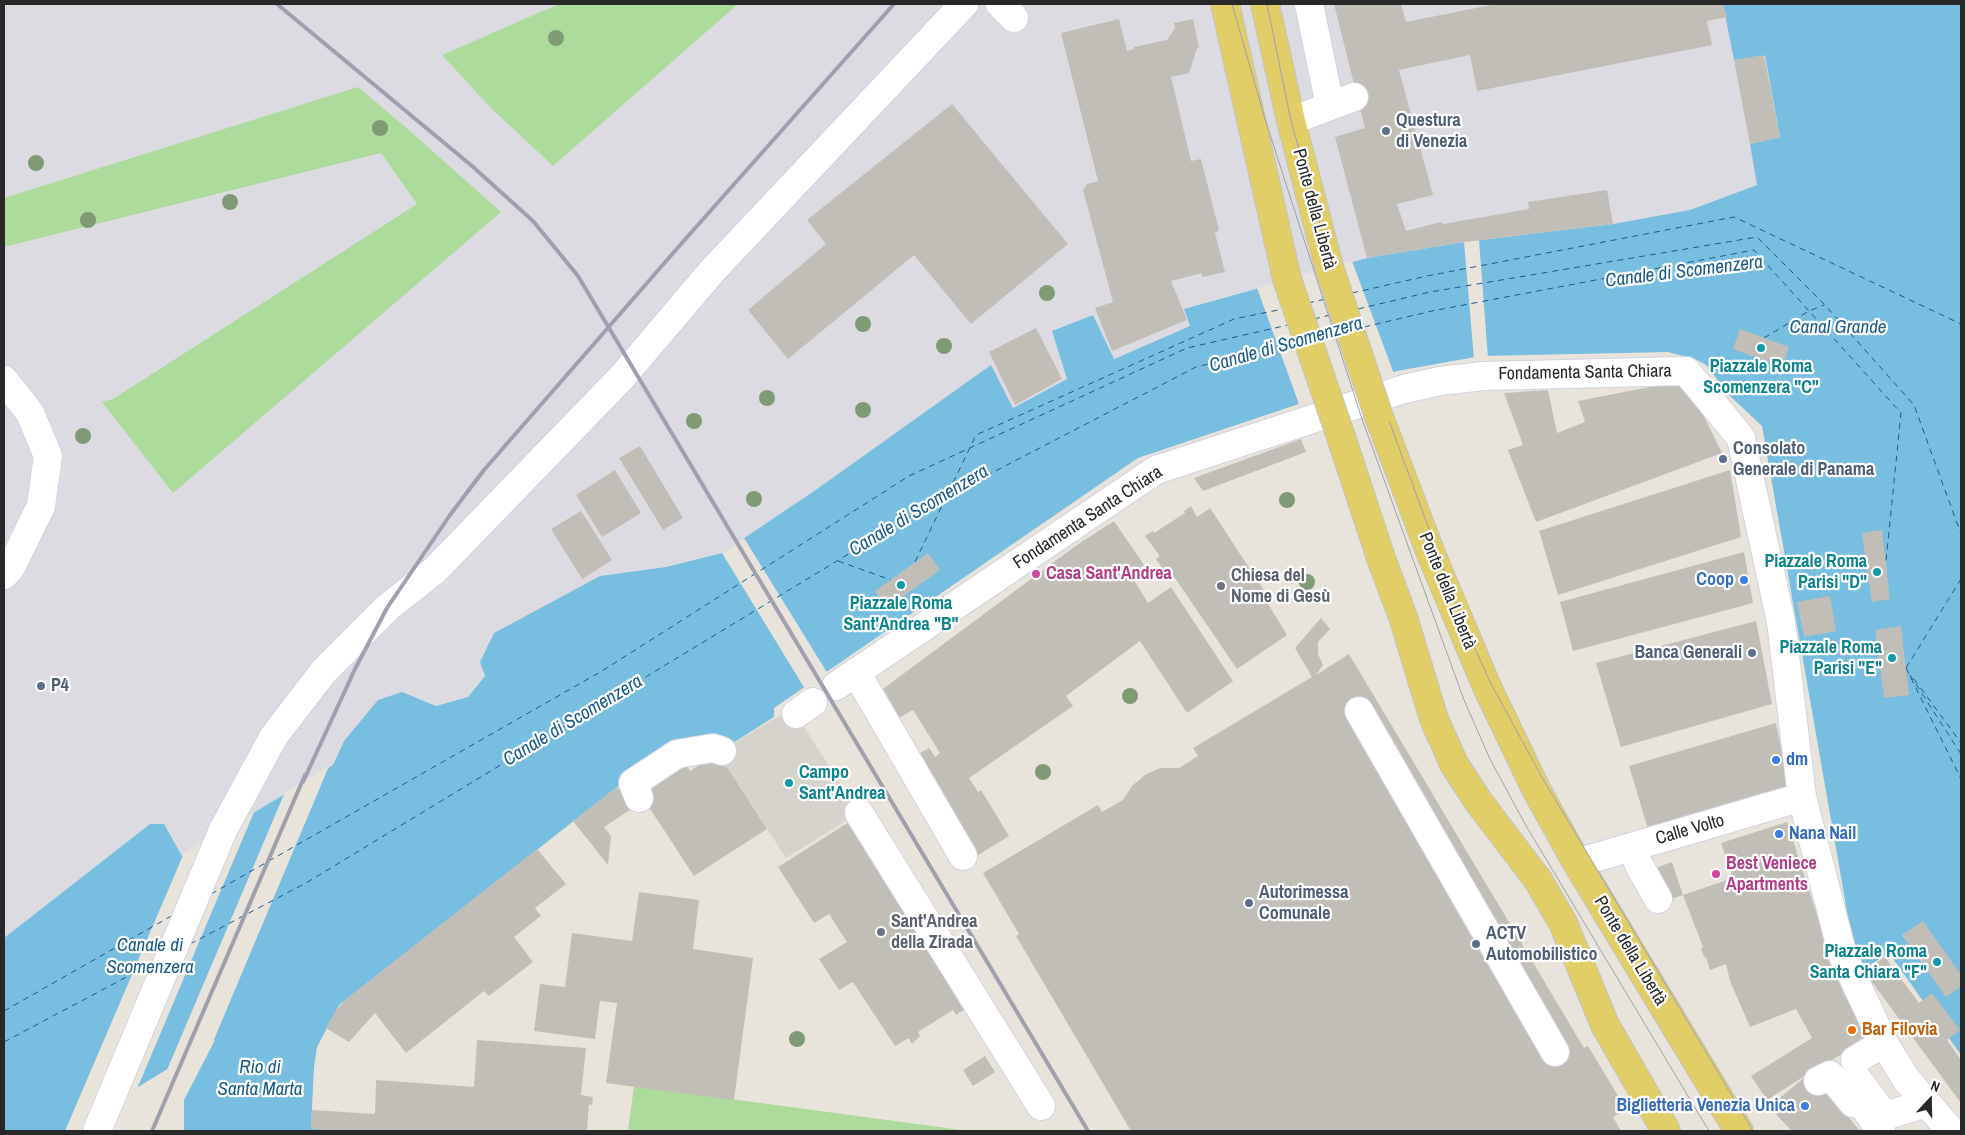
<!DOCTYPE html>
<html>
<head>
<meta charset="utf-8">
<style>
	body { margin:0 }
	#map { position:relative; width:1965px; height:1135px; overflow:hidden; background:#e9e4db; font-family:"Archivo Narrow",sans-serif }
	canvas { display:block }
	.frame { position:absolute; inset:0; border:5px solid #282828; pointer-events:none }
	.north { position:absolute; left:1905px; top:1075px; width:50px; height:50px; -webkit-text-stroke:4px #fff; paint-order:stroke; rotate:21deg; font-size:14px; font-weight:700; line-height:20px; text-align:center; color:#282828 }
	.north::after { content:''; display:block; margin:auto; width:18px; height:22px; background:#282828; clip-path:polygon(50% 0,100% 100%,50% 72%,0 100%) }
</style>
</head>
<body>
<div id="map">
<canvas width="1965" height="1135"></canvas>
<div class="frame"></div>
<div class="north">N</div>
</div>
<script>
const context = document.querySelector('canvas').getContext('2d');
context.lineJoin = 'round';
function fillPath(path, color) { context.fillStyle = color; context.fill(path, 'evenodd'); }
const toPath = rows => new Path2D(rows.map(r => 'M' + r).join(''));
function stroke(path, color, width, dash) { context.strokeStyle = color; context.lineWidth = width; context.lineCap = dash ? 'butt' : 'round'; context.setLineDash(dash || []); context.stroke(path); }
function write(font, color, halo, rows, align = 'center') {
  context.font = font + ' "Archivo Narrow",sans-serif'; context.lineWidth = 4.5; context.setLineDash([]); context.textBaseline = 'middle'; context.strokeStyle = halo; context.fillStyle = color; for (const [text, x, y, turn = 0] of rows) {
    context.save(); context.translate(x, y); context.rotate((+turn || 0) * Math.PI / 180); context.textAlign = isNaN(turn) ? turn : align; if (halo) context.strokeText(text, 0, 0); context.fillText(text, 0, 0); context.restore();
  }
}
const industrial = toPath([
	[4,4,1723,4,1727,17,1764,55,1780,137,1758,184,1690,210,1613,224,1464,242,1367,258,1184,309,1190,326,1113,359,1052,330,1067,379,1013,408,991,366,817,489,722,553,666,567,600,576,494,633,480,662,485,676,468,697,436,706,402,692,344,741,333,765,182,856,164,824,150,824,4,938]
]);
const green = toPath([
	[559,4,738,4,553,166,492,109,442,55],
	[358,87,402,124,501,212,173,493,102,402,113,399,417,204,381,153,4,247,4,198],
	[634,1086,969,1131,628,1131]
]);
const plaza = toPath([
	[792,708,859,813,786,858,718,753]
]);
const water = toPath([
	[1723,4,1961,4,1961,1055,1889,953,1856,974,1844,894,1762,426,1730,396,1706,365,1695,359,1668,352,1481,356,1397,371,1138,458,774,708,774,717,733,743,711,738,663,753,617,787,339,1005,317,1047,314,1067,311,1128,318,1129,318,1131,184,1131,184,1100,215,1040,66,1131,4,1131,4,938,150,824,164,824,182,856,333,765,344,741,378,700,402,692,436,706,468,697,485,676,480,662,494,633,600,576,666,567,722,553,817,489,991,365,1013,408,1067,379,1052,331,1093,315,1114,359,1190,326,1184,309,1367,258,1464,242,1613,224,1690,210,1757,185,1750,144,1780,137,1765,56,1734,60]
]);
const pier = toPath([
	[1479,240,1488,358,1474,359,1464,242],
	[1352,261,1394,374,1300,407,1257,288],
	[744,538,828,674,805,689,722,553],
	[329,766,213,1042,191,1058,171,1070,167,1070,285,792],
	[254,812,137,1089,70,1131,65,1131,184,853]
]);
const ferry = toPath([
	[1352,293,1427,276,1734,217,1961,324],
	[1308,303,1326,299],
	[1358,309,1430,292,1757,237,1825,305,1914,405,1961,534],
	[1314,319,1330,315],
	[1364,327,1432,311,1754,250,1901,413,1886,561],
	[1320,337,1338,333],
	[1764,338,1809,311,1824,305],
	[838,561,891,580],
	[915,562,976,435,1234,319,1283,309],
	[1906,668,1961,779],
	[1906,668,1961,579],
	[1910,675,1961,754],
	[1914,679,1961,743],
	[211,894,602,671,909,476,1187,348,1288,325],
	[190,944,306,883,926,507,1196,367,1294,343],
	[4,1011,173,915],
	[4,1042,151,964]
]);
const building = toPath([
	[1334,4,1401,4,1406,22,1496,4,1723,4,1727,17,1707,21,1712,45,1477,91,1470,55,1399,70,1433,195,1397,204,1406,231,1441,222,1443,224,1529,209,1528,202,1607,190,1613,224,1464,242,1367,258,1335,137,1365,128],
	[1119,19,1127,51,1134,49,1134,47,1167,40,1175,28,1174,23,1193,19,1199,48,1197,48,1189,73,1171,77,1191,161,1201,159,1219,230,1215,233,1225,272,1202,277,1202,273,1171,281,1187,320,1112,351,1095,308,1113,302,1083,190,1087,184,1098,181,1061,33],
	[1764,55,1780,137,1750,144,1734,60],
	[952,104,1068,244,971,324,914,255,788,359,748,310,826,244,807,220],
	[1036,328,1062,379,1015,405,989,352],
	[1740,329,1789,347,1782,367,1733,349],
	[1686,380,1722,453,1536,522,1508,450,1523,445,1504,393,1548,390,1557,433,1585,422,1578,401],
	[1301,439,1306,452,1203,491,1194,478],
	[640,446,683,518,663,530,619,458],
	[615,470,641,513,602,537,576,495],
	[1730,470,1741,537,1558,595,1539,531],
	[1191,506,1197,517,1210,508,1265,592,1262,594,1287,635,1237,669,1175,578,1170,580,1156,559,1160,556,1145,536,1153,531,1154,533,1185,513,1184,511],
	[581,511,612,560,582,579,551,529],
	[1114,521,1144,565,1130,574,1148,603,1171,587,1233,681,1187,713,1140,641,1066,696,1073,706,969,778,978,792,981,790,1009,836,975,857,915,756,929,748,935,757,940,753,913,710,893,721,876,694,1077,545],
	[1882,530,1890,599,1872,602,1862,533],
	[1744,552,1753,603,1573,651,1560,602],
	[928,553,940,570,887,608,875,591],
	[1830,596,1836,631,1804,637,1797,602],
	[1321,618,1330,629,1318,642,1318,654,1323,665,1316,675,1349,654,1584,1048,1588,1046,1626,1109,1613,1117,1621,1131,1131,1131,1016,936,1019,934,983,873,1098,805,1102,812,1123,800,1132,786,1145,775,1160,768,1179,768,1198,756,1193,748,1312,677,1295,648],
	[1756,621,1772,704,1621,747,1596,663],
	[1901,626,1909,695,1884,698,1875,630],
	[1776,723,1790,791,1649,832,1629,766],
	[718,753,767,829,694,876,645,801,654,795,645,782,682,758,690,771],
	[617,787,633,808,604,827,611,836,608,865,573,821],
	[849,822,968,1007,956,1015,953,1010,918,1032,920,1036,912,1044,909,1038,895,1046,853,982,839,990,819,959,847,942,829,914,814,923,778,867],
	[1787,822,1829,952,1828,953,1829,957,1843,992,1868,1039,1811,1072,1860,1131,1792,1131,1769,1107,1811,1072,1767,1100,1751,1076,1812,1038,1796,1009,1750,1027,1730,981,1726,964,1710,970,1706,957,1704,957,1701,948,1703,947,1683,895,1733,878,1721,843],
	[537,849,566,884,535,908,541,916,514,937,533,962,489,996,484,991,406,1053,375,1013,349,1042,326,1028,336,1010,345,1000],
	[1672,862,1683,895,1668,900,1653,869],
	[639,892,699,900,693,949,753,958,734,1100,606,1083,617,1003,600,1001,595,1039,534,1031,540,984,565,987,572,933,632,941],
	[1923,921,1961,975,1961,986,1946,997,1902,935],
	[1885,957,1919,1003,1932,993,1960,1030,1947,1040,1961,1060,1961,1103,1864,971],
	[477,1040,586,1048,581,1095,593,1097,592,1105,589,1104,587,1131,318,1131,318,1129,311,1128,312,1110,375,1114,376,1080,474,1087],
	[985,1056,995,1072,973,1086,963,1070]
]);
const minor = toPath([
	[1000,4,1014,18],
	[1309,4,1330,106],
	[1291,121,1354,97],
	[4,380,30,413,48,456,41,506,11,567,4,575],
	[856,672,963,856],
	[836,686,1156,470,1404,389,1440,381,1483,376,1686,371,1741,438,1781,622,1802,797,1843,956,1884,1043,1906,1079,1951,1131],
	[1359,711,1555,1052],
	[796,714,813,702],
	[639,798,633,783,677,754,713,748,722,751],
	[859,813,1041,1106],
	[1577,863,1802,797],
	[1638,863,1658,899],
	[1855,1060,1884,1043],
	[1818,1081,1830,1075,1853,1103],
	[97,1131,223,830,274,736,324,671,387,608,435,570,622,377,713,270,964,4],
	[1881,1131,1847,1083,1855,1076,1885,1116,1927,1103]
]);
const major = toPath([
	[1225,4,1287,279],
	[1265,4,1291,121,1329,267],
	[1378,414,1431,554,1487,687,1536,789,1577,863,1739,1131],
	[1338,428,1382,561,1403,617,1434,719,1454,764,1478,801,1538,880,1563,923,1605,1025,1666,1131]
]);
const tram = toPath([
	[1232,4,1265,119,1362,419,1464,700,1490,759,1525,824,1709,1131],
	[1267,4,1291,121,1332,266,1464,624,1491,684,1543,779,1753,1131]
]);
const rail = toPath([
	[277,4,472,166,533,221,578,276,1088,1131],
	[303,782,355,669,387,608,450,515,484,470,681,244,894,4],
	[152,1131,305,775]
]);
const majorBridge = toPath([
	[1329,267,1378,414],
	[1287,279,1338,428]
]);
const trees = [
	[556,38],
	[380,128],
	[36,163],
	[230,202],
	[88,220],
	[1047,293],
	[863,324],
	[944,346],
	[767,398],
	[863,410],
	[694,421],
	[83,436],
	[754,499],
	[1287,500],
	[1307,582],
	[1130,696],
	[1043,772],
	[797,1039]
];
const markers = [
	[1386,131,5,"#5c6f8a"],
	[1761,348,5,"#0f9aa8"],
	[1723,459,5,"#5c6f8a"],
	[1877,572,5,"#0f9aa8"],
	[1036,574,5,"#d1479c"],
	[1744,580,5,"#3f7fe0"],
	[901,585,5,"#0f9aa8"],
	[1221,586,5,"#6b7280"],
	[1752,653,5,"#5c6f8a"],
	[1892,658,5,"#0f9aa8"],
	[41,686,5,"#5c6f8a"],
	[1776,760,5,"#3f7fe0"],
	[789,783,5,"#0f9aa8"],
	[1779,834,5,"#3f7fe0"],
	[1716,874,5,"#d1479c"],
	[1249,903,5,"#5c6f8a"],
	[881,932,5,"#6b7280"],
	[1476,944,5,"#5c6f8a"],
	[1937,962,5,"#0f9aa8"],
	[1852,1030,5,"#e8710a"],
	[1805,1106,5,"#3f7fe0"]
];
const serviceNames = [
	["Questura",1396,121],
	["di Venezia",1396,142],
	["Consolato",1733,449],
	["Generale di Panama",1733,470],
	["Banca Generali",1742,653,"right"],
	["P4",51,686],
	["Autorimessa",1259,893],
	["Comunale",1259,914],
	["ACTV",1486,934],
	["Automobilistico",1486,955]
];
const streetNames = [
	["Ponte della Libertà",1314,209,75],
	["Fondamenta Santa Chiara",1585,373,-1],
	["Fondamenta Santa Chiara",1088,518,-33],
	["Ponte della Libertà",1447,591,68],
	["Calle Volto",1690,830,-16],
	["Ponte della Libertà",1630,951,59]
];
const cultureNames = [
	["Piazzale Roma",1761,367,"center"],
	["Scomenzera \"C\"",1761,388,"center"],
	["Piazzale Roma",1867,562],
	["Parisi \"D\"",1867,583],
	["Piazzale Roma",901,604,"center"],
	["Sant'Andrea \"B\"",901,625,"center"],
	["Piazzale Roma",1882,648],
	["Parisi \"E\"",1882,669],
	["Campo",799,773,"left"],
	["Sant'Andrea",799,794,"left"],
	["Piazzale Roma",1927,952],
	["Santa Chiara \"F\"",1927,973]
];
const hotelNames = [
	["Casa Sant'Andrea",1046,574],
	["Best Veniece",1726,864],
	["Apartments",1726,885]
];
const worshipNames = [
	["Chiesa del",1231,576],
	["Nome di Gesù",1231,597],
	["Sant'Andrea",891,922],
	["della Zirada",891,943]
];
const shopNames = [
	["Coop",1734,580],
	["dm",1786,760,"left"],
	["Nana Nail",1789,834,"left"],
	["Biglietteria Venezia Unica",1795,1106]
];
const foodNames = [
	["Bar Filovia",1862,1030]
];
const waterNames = [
	["Canale di Scomenzera",1684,272,-7],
	["Canal Grande",1838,328],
	["Canale di Scomenzera",1286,345,-16],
	["Canale di Scomenzera",919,511,-31],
	["Canale di Scomenzera",573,721,-31],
	["Canale di",150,946],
	["Scomenzera",150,968],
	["Rio di",260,1068],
	["Santa Marta",260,1090]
];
fillPath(industrial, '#dddbe2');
fillPath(green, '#addb9c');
fillPath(plaza, '#d6d3cd');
fillPath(water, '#78bee1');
fillPath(pier, '#e9e4db');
stroke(ferry, '#1a5b8a', 1, [6, 5]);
fillPath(building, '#c1beb8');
stroke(minor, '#d0d2e0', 30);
stroke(major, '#c3c3c3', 30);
stroke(minor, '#fff', 28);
stroke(major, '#e2ce67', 28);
stroke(tram, '#9ea0b0', 1);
stroke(rail, '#9ea0b0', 4);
stroke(majorBridge, '#c3c3c3', 30, []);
stroke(majorBridge, '#e2ce67', 28);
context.fillStyle = '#7f9a74';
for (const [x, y] of trees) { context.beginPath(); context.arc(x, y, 8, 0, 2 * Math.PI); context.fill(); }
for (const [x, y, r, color] of markers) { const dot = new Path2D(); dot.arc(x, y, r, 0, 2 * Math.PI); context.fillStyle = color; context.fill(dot); stroke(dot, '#fff', 2); }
write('bold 18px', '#4e5e75', '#fff', serviceNames, 'left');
write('18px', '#282828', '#fff', streetNames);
write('bold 18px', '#0d838f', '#fff', cultureNames, 'right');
write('bold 18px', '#b23c85', '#fff', hotelNames, 'left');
write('bold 18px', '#5b616d', '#fff', worshipNames, 'left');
write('bold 18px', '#366cbe', '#fff', shopNames, 'right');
write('bold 18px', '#c56008', '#fff', foodNames, 'left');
write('italic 19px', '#1a5b8a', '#fff', waterNames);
</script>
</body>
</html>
